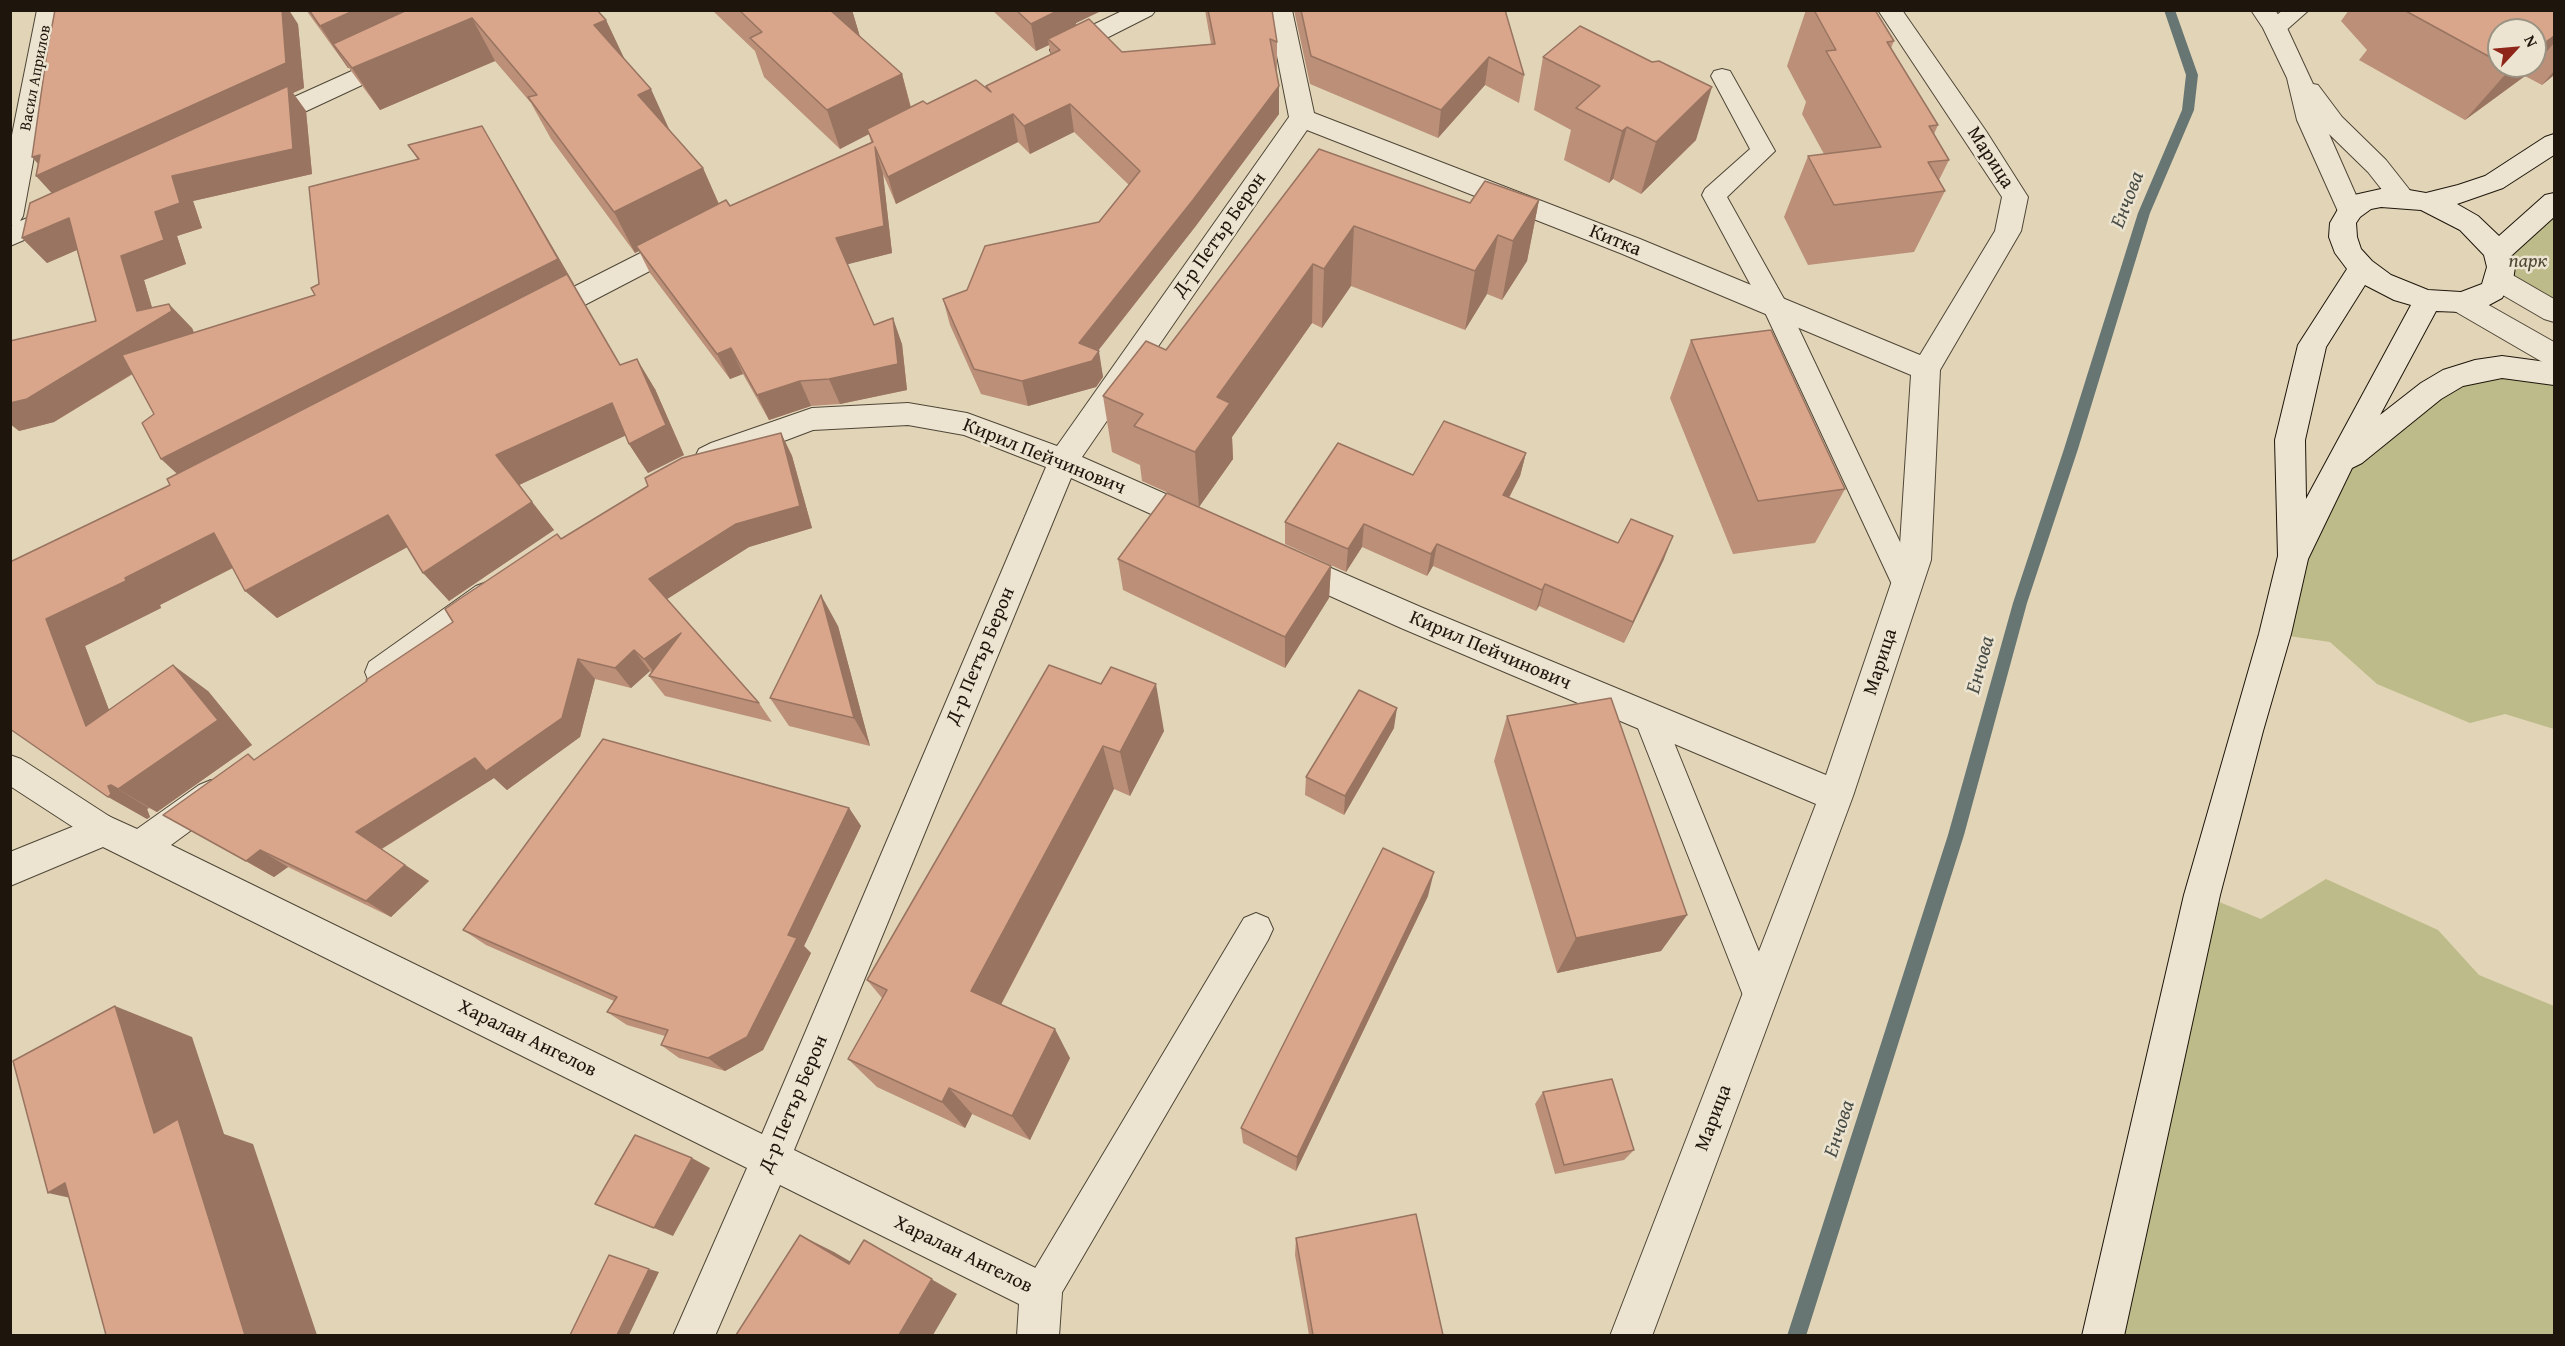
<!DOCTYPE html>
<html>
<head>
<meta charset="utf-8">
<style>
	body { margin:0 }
	#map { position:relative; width:2565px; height:1346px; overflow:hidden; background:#e2d5b7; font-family:"Gentium Book Plus",serif }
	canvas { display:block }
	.frame { position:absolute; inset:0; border:12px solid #1e160c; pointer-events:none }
	.north { position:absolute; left:2487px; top:18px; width:60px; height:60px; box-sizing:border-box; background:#ece4d0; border:2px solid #9a9282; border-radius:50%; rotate:64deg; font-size:16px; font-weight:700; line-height:24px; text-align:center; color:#1e160c }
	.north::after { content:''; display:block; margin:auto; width:21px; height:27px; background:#8f2418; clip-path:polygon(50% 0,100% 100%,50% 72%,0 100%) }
</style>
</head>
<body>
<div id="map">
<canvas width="2565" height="1346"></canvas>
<div class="frame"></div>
<div class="north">N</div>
</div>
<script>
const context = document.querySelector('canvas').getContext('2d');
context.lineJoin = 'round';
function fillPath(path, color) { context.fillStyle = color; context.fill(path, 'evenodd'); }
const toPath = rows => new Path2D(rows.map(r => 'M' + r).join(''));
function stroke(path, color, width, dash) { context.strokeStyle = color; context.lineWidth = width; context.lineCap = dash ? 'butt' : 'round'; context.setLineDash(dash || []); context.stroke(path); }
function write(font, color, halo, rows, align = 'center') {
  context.font = font + ' "Gentium Book Plus",serif'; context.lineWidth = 5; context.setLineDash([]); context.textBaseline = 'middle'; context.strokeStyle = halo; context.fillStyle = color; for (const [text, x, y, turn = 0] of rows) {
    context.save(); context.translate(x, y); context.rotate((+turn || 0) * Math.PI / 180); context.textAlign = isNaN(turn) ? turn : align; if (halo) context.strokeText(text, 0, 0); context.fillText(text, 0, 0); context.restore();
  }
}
const green = toPath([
	[2554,202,2554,312,2499,280,2501,267,2541,213],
	[2475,371,2544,371,2554,374,2554,729,2505,714,2470,723,2377,684,2330,642,2275,634,2338,466],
	[2326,879,2438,930,2479,975,2554,1006,2554,1335,2103,1336,2202,895,2261,919]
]);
const stream = toPath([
	[2164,10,2175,10,2198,75,2194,110,2150,213,2078,449,2027,603,1964,835,1806,1336,1787,1336,1948,835,2013,603,2064,449,2138,213,2182,110,2186,75,2164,10]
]);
const service = toPath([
	[2283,10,2309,10,2283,33,2275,35,2267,33,2264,28,2267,23,2283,10],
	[1722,69,1730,71,1775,151,1727,197,1788,306,1920,584,1916,593,1906,596,1896,593,1762,306,1702,195,1705,189,1750,149,1711,76,1714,71,1722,69],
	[1649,705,1660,708,1664,718,1777,996,1772,1008,1760,1013,1748,1008,1634,718,1638,708,1649,705],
	[10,755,21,759,115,820,120,830,115,840,104,845,93,840,10,786,10,755],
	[1256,913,1268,918,1273,929,1268,940,1054,1306,1041,1312,1028,1306,1022,1293,1028,1280,1244,918,1256,913]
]);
const minor = toPath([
	[37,10,61,10,23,216,20,221,64,203,73,205,77,212,73,219,10,246,10,226,13,225,10,225,10,145,37,10],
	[1124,10,1156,10,1152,15,1071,56,1062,58,1053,56,1050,50,1053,44,1124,10],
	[1268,10,1292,10,1314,113,1640,239,1920,355,1995,231,2002,197,1878,10,1902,10,1986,131,2028,197,2021,231,1940,370,1931,560,1853,796,1652,1336,1610,1336,1816,804,1401,628,1279,573,1274,564,1279,555,1290,551,1301,555,1423,608,1826,775,1899,560,1911,375,1620,253,1307,130,1082,457,1211,514,1215,523,1211,532,1200,536,1071,478,794,1150,1056,1278,1062,1293,1059,1336,1017,1336,1019,1304,780,1185,715,1336,673,1336,747,1168,103,847,10,886,10,852,104,814,137,829,199,785,211,780,223,785,228,796,223,807,171,845,762,1134,1046,467,964,435,908,425,813,430,710,469,699,465,695,457,699,449,711,443,812,408,908,403,967,413,1057,446,1289,117,1268,10],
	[2251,10,2275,10,2287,28,2313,84,2318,85,2342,117,2386,160,2416,198,2412,205,2403,207,2394,205,2368,172,2329,134,2363,211,2359,218,2350,220,2341,218,2297,120,2287,78,2263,28,2251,10],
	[396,51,405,53,408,59,405,65,270,128,261,131,252,128,248,122,252,116,396,51],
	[684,231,694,234,698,241,694,248,550,323,540,326,530,323,526,316,530,309,684,231],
	[2499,270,2509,273,2554,299,2554,322,2544,319,2489,287,2485,280,2489,273,2499,270],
	[2461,292,2471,295,2554,342,2554,366,2544,363,2451,309,2447,302,2451,295,2461,292],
	[487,582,498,586,503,595,498,604,393,682,381,686,369,682,365,672,369,662,476,586,487,582]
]);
const secondary = toPath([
	[2554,134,2554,155,2503,188,2457,204,2478,216,2499,236,2545,195,2554,193,2554,217,2511,256,2515,267,2513,280,2502,298,2489,305,2461,312,2436,311,2380,415,2421,383,2443,370,2475,360,2502,356,2554,363,2554,385,2502,378,2463,386,2441,399,2362,463,2352,468,2308,559,2291,634,2263,731,2220,895,2124,1336,2082,1336,2184,895,2259,634,2278,556,2275,440,2298,345,2347,269,2335,253,2329,237,2330,223,2341,204,2354,195,2381,189,2403,189,2426,193,2458,185,2485,176,2545,137,2554,134],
	[2381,207,2421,210,2460,230,2484,255,2487,267,2482,284,2461,292,2428,290,2391,275,2372,261,2361,249,2357,237,2356,223,2360,217,2371,209,2381,207],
	[2365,285,2394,300,2411,305,2306,499,2305,440,2326,347,2365,285]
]);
const wall = toPath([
	[306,10,597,10,606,20,624,59,670,131,703,168,719,204,730,206,871,142,869,134,840,149,764,77,755,51,712,10,852,10,860,37,902,74,911,107,927,104,986,88,986,86,1051,55,1049,45,1036,51,992,10,1103,10,1076,23,1076,26,1122,52,1211,44,1205,10,1272,10,1277,42,1277,70,1276,69,1279,86,1279,114,1195,227,1098,351,1103,377,1096,387,1028,406,981,394,950,325,943,299,967,290,1099,222,1129,185,1074,132,1030,154,1018,142,896,204,883,174,892,253,847,264,874,325,902,344,907,390,840,404,811,406,769,420,743,374,730,379,650,273,639,251,635,253,551,139,531,103,495,61,380,110,349,68,348,68],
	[1294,10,1505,10,1524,75,1519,103,1485,85,1438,138,1310,84],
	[1806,10,1875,10,1894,41,1891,48,1938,125,1934,134,1949,160,1939,180,1945,191,1914,252,1808,265,1784,217,1808,156,1824,154,1802,114,1806,102,1787,66],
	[2349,10,2554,10,2554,75,2542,85,2525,76,2465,120,2359,60,2367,50,2341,21],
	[2499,30,2535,30,2535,66,2499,66],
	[298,24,304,88,293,93,306,111,312,174,193,201,202,228,177,236,186,264,144,280,152,308,192,328,194,333,315,295,319,284,418,160,408,145,498,153,620,365,655,389,684,455,648,473,629,444,626,435,519,485,554,530,449,601,407,547,277,618,233,568,160,605,161,608,85,646,109,710,208,691,252,745,157,812,149,808,147,809,150,817,147,819,10,729,170,485,177,474,154,414,133,374,54,422,19,431,96,321,77,250,47,263,22,238,52,193],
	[1580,26,1696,140,1641,194,1613,179,1609,183,1564,160,1571,130,1534,110,1543,57],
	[1319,149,1470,203,1539,200,1527,261,1502,300,1487,294,1465,330,1351,286,1322,328,1312,323,1232,437,1233,459,1199,507,1142,481,1140,465,1112,452,1103,396,1166,350],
	[1691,340,1845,489,1815,543,1733,554,1670,398],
	[781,433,792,456,812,528,749,547,667,599,759,703,772,722,665,696,649,676,652,673,650,671,631,688,595,679,580,737,507,790,494,778,382,849,429,881,391,917,288,867,274,877,163,815,256,759,453,622,561,539],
	[1526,453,1520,476,1509,498,1618,543,1664,559,1624,643,1539,606,1536,611,1433,566,1427,576,1362,547,1346,572,1285,544,1285,522,1413,475],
	[1118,559,1331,566,1329,598,1285,668,1123,590],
	[838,626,870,746,789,726,770,698],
	[1101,684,1164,731,1130,796,1114,789,1001,1005,1070,1058,1030,1140,972,1114,965,1128,877,1087,848,1059,882,998,867,980],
	[1507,716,1687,915,1661,951,1557,973,1494,761],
	[1394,728,1344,815,1305,795,1306,777],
	[849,808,861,826,804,946,811,953,763,1050,725,1071,679,1058,661,1045,665,1036,627,1025,607,1012,614,1001,486,945,463,930],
	[1428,896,1296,1171,1243,1143,1241,1128],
	[1543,1092,1634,1150,1624,1160,1555,1174,1535,1104],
	[1296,1238,1443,1335,1309,1335,1295,1255]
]);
const shadedWall = toPath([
	[282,10,289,10,298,24,304,88,293,93,306,111,312,174,193,201,202,228,177,236,186,264,144,280,156,321,169,304,192,328,195,335,54,422,19,431,10,424,10,403,137,311,59,201,36,176,45,172,32,157],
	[355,10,473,10,333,44,349,68,348,68,320,26],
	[830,10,852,10,861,40],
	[1059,10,1103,10,1076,23,1077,31,1048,39,1049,45,1036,51,1031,24],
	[472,18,495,61,380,110,352,68],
	[606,20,626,62,594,25],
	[2554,36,2554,43,2535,65,2535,50],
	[1489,57,1485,85,1438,138,1441,110],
	[2514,66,2534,66,2525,76,2465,120,2511,68],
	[2554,71,2554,75,2542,85],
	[902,74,912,113,867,129,869,134,840,149,827,110],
	[1279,86,1279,114,1195,227,1089,362,1099,351,1103,377,1096,387,1028,406,1022,381,1079,343],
	[1712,87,1696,140,1641,194,1656,142],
	[651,89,670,131,638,95],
	[1070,104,1074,132,1030,154,1024,126],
	[1013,114,1018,142,896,204,888,177],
	[1627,127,1613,179,1609,183,1622,131],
	[875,147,883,174,892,253,845,265,836,238],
	[498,153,574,284,187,483,161,459],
	[703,168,721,209,636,246,639,251,635,253,614,212],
	[1539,200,1527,261,1502,300,1513,241],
	[69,218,93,243,47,263,22,238],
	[1354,226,1351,286,1322,328,1324,269],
	[1498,235,1487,294,1465,330,1475,271],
	[1313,264,1312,323,1232,437,1233,459,1199,507,1195,452,1217,397],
	[893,318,902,344,907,390,840,404,829,379],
	[731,348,743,374,730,379,717,354],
	[637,359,655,389,684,455,648,473,629,444],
	[800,381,811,406,769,420,757,395],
	[612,403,631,433,519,485,496,455],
	[781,433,792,456,812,528,749,547,664,601,649,579,736,524],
	[1526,453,1520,476,1498,518,1503,495],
	[532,502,554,530,449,601,423,573],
	[388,515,415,543,277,618,245,591],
	[1364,524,1362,547,1346,572,1348,549],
	[214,533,246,561,160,605,161,608,85,646,124,750,86,726,46,619,125,578],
	[1673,536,1664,559,1624,643,1633,622],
	[1437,544,1433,566,1427,576,1431,554],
	[1331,566,1329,598,1285,668,1285,637],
	[1545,584,1539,606,1536,611,1542,590],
	[821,595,838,626,870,746,854,718],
	[681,633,695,654,660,680,644,659],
	[634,650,650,671,631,688,615,668],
	[578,659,595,679,580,737,507,790,494,778,381,849,356,832,475,758],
	[173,665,208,691,252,745,157,812,118,789],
	[1156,684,1164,731,1130,796,1120,752],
	[1397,708,1394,728,1344,815,1345,796],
	[1103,746,1114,789,991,1023,971,991],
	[111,785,149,808,147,809,150,817,147,819,108,797,108,786],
	[849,808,861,826,804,946,811,953,763,1050,725,1071,708,1058,788,935],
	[260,850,288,867,274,877,246,861],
	[405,865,429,881,391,917,366,901],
	[1434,872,1428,896,1296,1171,1297,1157],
	[1687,915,1661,951,1557,973,1576,938],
	[115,1006,192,1037,224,1134,253,1144,317,1335,245,1335,154,1133],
	[1055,1029,1070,1058,1030,1140,1012,1116],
	[949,1088,972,1114,965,1128,942,1102],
	[692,1158,710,1168,673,1236,654,1228],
	[65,1183,134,1212,48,1193],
	[800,1235,834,1252,880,1279,849,1264],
	[864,1240,957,1294,933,1335,899,1335],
	[649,1269,659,1272,629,1335,617,1335]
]);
const building = toPath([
	[55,10,282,10,286,63,36,176,40,155,32,157,47,53,55,10],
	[309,10,355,10,320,26,309,10],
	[407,10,597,10,606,20,594,25,651,89,638,95,703,168,614,212,528,97,537,95,472,18,352,68,333,44,407,10],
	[739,10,830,10,902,74,827,110,750,38,762,32,739,10],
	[1016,10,1059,10,1031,24,1016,10],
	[1208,10,1272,10,1277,42,1270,39,1279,86,1193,200,1079,343,1099,351,1092,361,1022,381,974,369,943,299,967,290,985,246,1099,222,1140,171,1070,104,1024,126,1013,114,888,177,875,147,884,226,836,238,874,325,893,318,898,364,829,379,800,381,757,395,731,348,717,354,636,246,726,200,730,206,873,142,867,129,923,101,927,104,976,80,991,92,986,86,1060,50,1048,39,1089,19,1122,52,1215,44,1208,10],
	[1301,10,1505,10,1524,75,1489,57,1441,110,1311,56,1301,10],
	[1814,10,1875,10,1894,41,1887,42,1938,125,1929,126,1949,160,1928,162,1945,191,1834,205,1808,156,1881,147,1826,51,1836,50,1814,10],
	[2404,10,2554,10,2554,36,2535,50,2535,30,2499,30,2499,62,2404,10],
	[1580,26,1652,62,1659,61,1712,87,1656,142,1627,127,1622,131,1576,108,1600,86,1543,57,1580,26],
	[288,86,293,149,172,176,180,203,155,212,164,240,121,256,137,311,169,304,172,311,27,399,10,403,10,341,96,321,69,218,22,238,30,203,288,86],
	[482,126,558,259,161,459,142,423,154,414,122,355,315,295,311,288,319,284,309,187,419,159,408,145,482,126],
	[1319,149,1470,203,1485,181,1539,200,1513,241,1498,235,1475,271,1354,226,1324,269,1313,264,1217,397,1230,403,1195,452,1134,426,1143,414,1103,396,1146,341,1166,350,1319,149],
	[567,274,620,365,637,359,666,425,629,444,612,403,496,455,532,502,423,573,388,515,245,591,214,533,125,578,126,581,46,619,86,726,173,665,218,720,118,789,111,785,108,786,111,794,108,797,10,729,10,562,170,485,167,479,567,274],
	[1771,330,1845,489,1758,501,1691,340,1771,330],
	[1444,421,1526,453,1503,495,1618,543,1631,519,1673,536,1633,622,1545,584,1542,590,1437,544,1431,554,1364,524,1348,549,1285,522,1338,443,1413,475,1444,421],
	[781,433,800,506,736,524,649,579,759,703,649,676,681,633,644,659,634,650,615,668,578,659,562,718,486,771,475,758,356,832,405,865,366,901,260,850,246,861,163,815,248,754,254,760,367,681,366,680,453,622,445,609,458,600,557,534,561,539,648,486,645,478,682,458,781,433],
	[1167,493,1331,566,1285,637,1118,559,1167,493],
	[821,595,854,718,770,698,821,595],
	[1049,665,1101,684,1111,667,1156,684,1120,752,1103,746,971,991,1055,1029,1012,1116,949,1088,942,1102,848,1059,887,990,867,980,1049,665],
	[1359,690,1397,708,1345,796,1306,777,1359,690],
	[1611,698,1687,915,1576,938,1507,716,1611,698],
	[603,739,849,808,788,935,797,938,747,1037,708,1058,661,1045,668,1030,607,1012,617,997,463,930,603,739],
	[1383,848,1434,872,1297,1157,1241,1128,1383,848],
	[115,1006,154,1133,178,1119,245,1335,106,1335,65,1183,48,1193,13,1061,115,1006],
	[1612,1079,1634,1150,1564,1165,1543,1092,1612,1079],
	[635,1135,692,1158,654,1228,595,1204,635,1135],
	[1416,1214,1443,1335,1313,1335,1296,1238,1416,1214],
	[800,1235,849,1264,864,1240,932,1279,899,1335,736,1335,800,1235],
	[609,1255,649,1269,617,1335,570,1335,609,1255]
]);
const farStreetnames = [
	["Васил Априлов",36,78,-79]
];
const streetNames = [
	["Марица",1990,158,57],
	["Д-р Петър Берон",1220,235,-55],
	["Китка",1615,241,22],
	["Кирил Пейчинович",1044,457,22],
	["Кирил Пейчинович",1490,651,23],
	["Д-р Петър Берон",981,656,-67],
	["Марица",1881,662,-72],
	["Харалан Ангелов",527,1039,26],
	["Д-р Петър Берон",794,1104,-67],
	["Марица",1714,1118,-69],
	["Харалан Ангелов",963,1255,26]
];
const parkNames = [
	["парк",2528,262]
];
const waterNames = [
	["Енчова",2128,200,-69],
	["Енчова",1981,665,-75],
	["Енчова",1840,1129,-72]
];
fillPath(green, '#bcbb89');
fillPath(stream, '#677673');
stroke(service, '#4f4637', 2);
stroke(minor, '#4f4637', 2);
stroke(secondary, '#1e160c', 2);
fillPath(service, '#ece4d0');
fillPath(minor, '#ece4d0');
fillPath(secondary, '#ece4d0');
fillPath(wall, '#bb8f78');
fillPath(shadedWall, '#987461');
fillPath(building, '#d9a68b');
stroke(building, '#987461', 1.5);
write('16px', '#1e160c', '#ece4d0', farStreetnames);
write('20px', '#1e160c', '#ece4d0', streetNames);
write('italic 20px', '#4d4832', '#ece4d0', parkNames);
write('italic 21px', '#494e48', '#ece4d0', waterNames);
</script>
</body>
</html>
